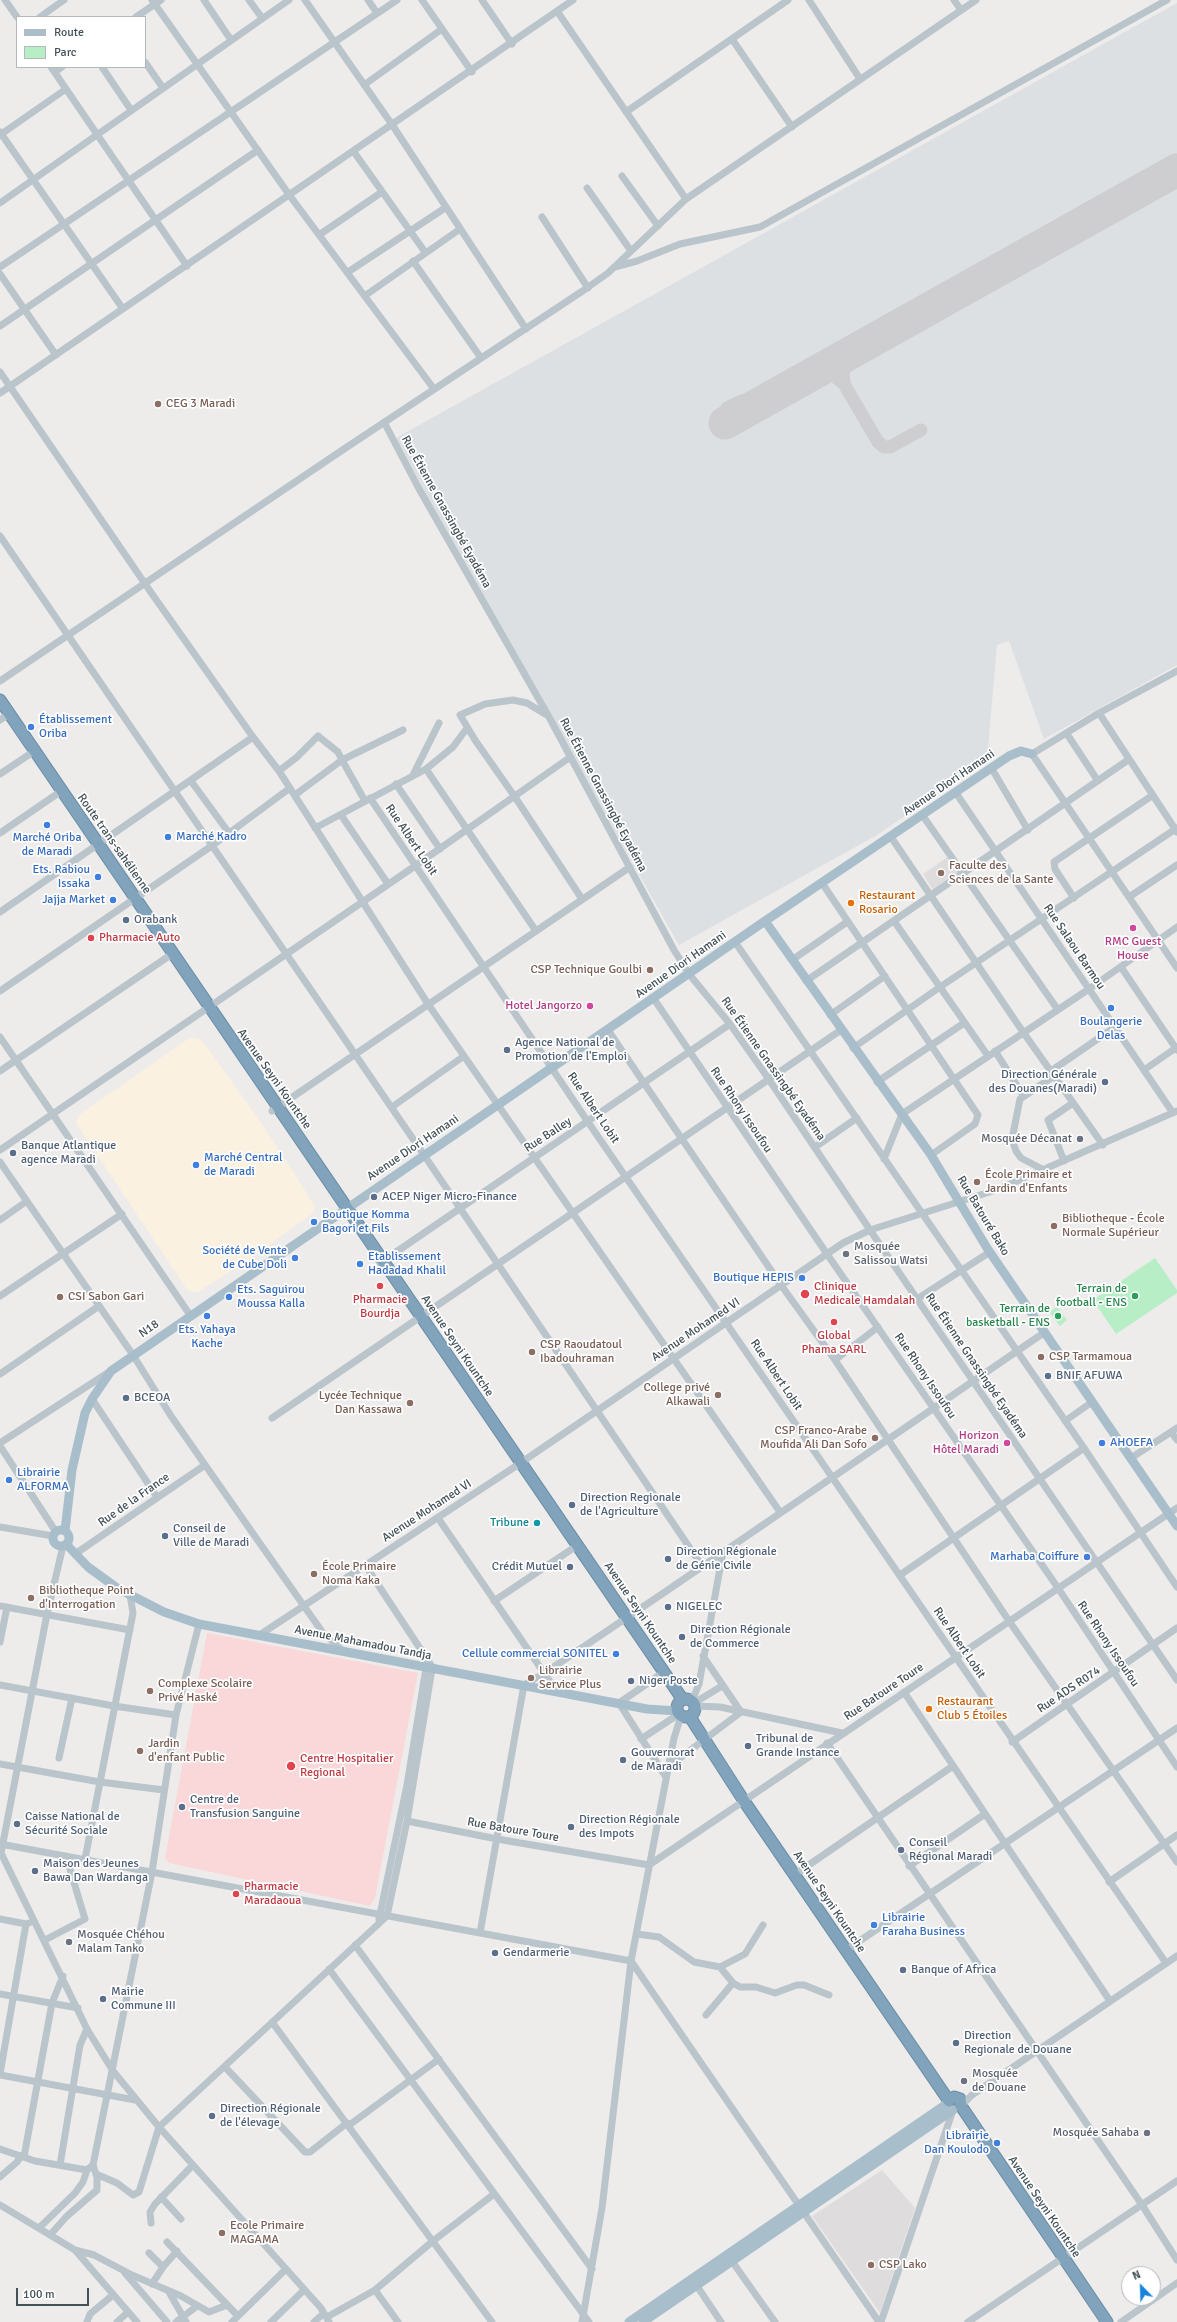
<!DOCTYPE html>
<html>
<head>
<meta charset="utf-8">
<style>
	body { margin:0 }
	#map { position:relative; width:1177px; height:2322px; overflow:hidden; background:#eeebeb; font-family:Signika,sans-serif }
	canvas { display:block }
	.legend { position:absolute; left:16px; top:16px; width:130px; height:52px; box-sizing:border-box; background:#fff; border:1px solid #b4b9bc; margin:0; padding:5px 7px; list-style:none; font-size:12px; color:#435158 }
	.legend li { display:flex; align-items:center; gap:8px; height:20px }
	.legend b { width:20px; border:1px solid #b4b9bc }
	.north { position:absolute; left:1121px; top:2266px; width:40px; height:40px; box-sizing:border-box; background:#fff; border:1px solid #b4b9bc; border-radius:50%; rotate:337deg; font-size:11px; font-weight:700; line-height:16px; text-align:center; color:#435158 }
	.north::after { content:''; display:block; margin:auto; width:14px; height:18px; background:#1683dd; clip-path:polygon(50% 0,100% 100%,50% 72%,0 100%) }
	.scale { position:absolute; left:16px; top:2288px; width:73px; height:18px; box-sizing:border-box; border:2px solid #435158; border-top:0; padding-left:5px; font-size:12px; line-height:14px; white-space:nowrap; color:#435158; -webkit-text-stroke:3px #fff; paint-order:stroke }
</style>
</head>
<body>
<div id="map">
<canvas width="1177" height="2322"></canvas>
<ul class="legend">
<li><b style="height:5px;background:#a9becb"></b>Route</li>
<li><b style="height:11px;background:#b7eec6"></b>Parc</li>
</ul>
<div class="north">N</div>
<div class="scale">100 m</div>
</div>
<script>
const context = document.querySelector('canvas').getContext('2d');
context.lineJoin = 'round';
function fillPath(path, color) { context.fillStyle = color; context.fill(path, 'evenodd'); }
const toPath = rows => new Path2D(rows.map(r => 'M' + r).join(''));
function stroke(path, color, width, dash) { context.strokeStyle = color; context.lineWidth = width; context.lineCap = dash ? 'butt' : 'round'; context.setLineDash(dash || []); context.stroke(path); }
function write(font, color, halo, rows, align = 'center') {
  context.font = font + ' Signika,sans-serif'; context.lineWidth = 3.5; context.setLineDash([]); context.textBaseline = 'middle'; context.strokeStyle = halo; context.fillStyle = color; for (const [text, x, y, turn = 0] of rows) {
    context.save(); context.translate(x, y); context.rotate((+turn || 0) * Math.PI / 180); context.textAlign = isNaN(turn) ? turn : align; if (halo) context.strokeText(text, 0, 0); context.fillText(text, 0, 0); context.restore();
  }
}
const commercial = toPath([
	[191,1037,201,1039,262,1124,315,1206,313,1213,257,1254,198,1292,188,1291,76,1123,79,1115]
]);
const education = toPath([
	[949,856,959,872,933,890,923,874],
	[882,2170,915,2208,880,2313,812,2216]
]);
const medical = toPath([
	[207,1633,418,1673,375,1898,370,1906,169,1863,165,1858]
]);
const airport = toPath([
	[1177,3,1177,665,1044,739,1009,641,997,645,987,760,877,835,679,945,464,565,396,438]
]);
const green = toPath([
	[1155,1258,1177,1290,1177,1293,1116,1334,1093,1300],
	[1057,1307,1067,1320,1060,1326,1049,1312]
]);
const taxiway = toPath([
	[853,351,848,357,843,370,844,384,878,442,884,447,890,447,921,430],
	[812,374,833,375,844,384],
	[775,394,764,403,755,416,736,428,730,427,725,423,723,417,727,408,741,401,775,394]
]);
const runway = toPath([
	[725,423,1177,170]
]);
const minor = toPath([
	[5,0,17,17],
	[152,0,290,196,434,389],
	[204,0,231,40],
	[249,0,262,18],
	[305,0,393,126,526,329],
	[368,0,377,13],
	[422,0,472,72],
	[482,0,512,44],
	[809,0,860,79],
	[954,0,961,10],
	[557,11,686,199],
	[40,17,64,0],
	[136,17,161,0],
	[732,39,792,127],
	[145,62,163,88],
	[51,67,187,266],
	[102,67,131,110],
	[55,72,62,67],
	[364,85,442,29],
	[626,112,788,0],
	[0,132,123,309],
	[0,135,66,89],
	[354,152,425,252],
	[622,176,658,226],
	[587,188,631,251],
	[0,203,289,0],
	[542,217,588,288],
	[319,235,382,192],
	[413,261,481,358],
	[0,267,397,0],
	[615,267,637,261,680,244,760,227,1167,0],
	[348,272,445,208],
	[0,274,56,355],
	[366,295,460,229],
	[0,326,258,150],
	[0,372,150,591,253,737,279,771,428,1004,780,1512],
	[0,393,573,0],
	[384,422,418,487,549,717,674,950,689,974,730,1024,768,1078,870,1230,1177,1680],
	[0,536,424,1155,702,1566],
	[1177,671,1099,713,1032,754,1177,968],
	[0,681,344,449,584,290,608,273,686,199,976,0],
	[1099,713,1177,832],
	[545,714,527,703,513,700,485,704,460,715,475,740,515,797,582,899],
	[0,720,9,714],
	[1067,734,1098,781],
	[426,769,536,931],
	[992,769,1028,830],
	[279,771,297,757,318,736,338,752,342,760,295,795],
	[0,774,30,754],
	[413,775,439,723],
	[191,781,229,833],
	[396,784,440,849],
	[956,793,1173,1113],
	[370,798,588,1122,1166,1963],
	[365,801,342,760,403,730],
	[341,815,388,884],
	[923,816,1058,1010],
	[315,828,426,769,453,747,467,728],
	[0,833,57,794],
	[891,837,1023,1032,1103,1145],
	[822,883,978,1115,975,1124,931,1155],
	[1129,897,1177,865],
	[1074,898,1055,869,1054,862,1153,795],
	[0,912,253,737],
	[894,921,988,1056],
	[735,942,1084,1448,1177,1587],
	[792,960,847,922],
	[1121,967,1177,1050],
	[806,981,1128,760],
	[0,991,213,845,290,788],
	[654,999,827,1254,1058,1588,1177,1767],
	[830,1015,885,976],
	[608,1030,781,1285,835,1360,1009,1621,1177,1862],
	[0,1037,190,1315],
	[853,1048,940,987,1177,828],
	[995,1051,1023,1095],
	[1144,1070,1177,1047],
	[0,1071,172,954],
	[1051,1071,1115,1027],
	[877,1082,964,1023],
	[392,1107,464,1056],
	[272,1111,630,867],
	[815,1147,857,1118],
	[0,1150,415,866,569,758],
	[884,1159,902,1114,1089,989,1177,927],
	[1064,1161,1048,1120,1073,1103],
	[0,1162,133,1355,171,1416,254,1535,323,1633,343,1651],
	[1044,1170,1021,1158,1016,1151,1012,1139,1020,1099,1054,1076],
	[0,1220,27,1201],
	[380,1263,730,1024],
	[0,1296,122,1214],
	[917,1299,990,1252],
	[835,1360,878,1327],
	[0,1374,99,1306],
	[92,1399,157,1497],
	[272,1418,841,1030],
	[1065,1421,1092,1402],
	[1171,1432,1177,1440],
	[0,1443,109,1372],
	[0,1446,56,1532],
	[1131,1458,1177,1428],
	[438,1518,557,1692],
	[0,1527,53,1536],
	[63,1546,47,1614,1,1853,87,2029,113,2071,159,2127,321,2308,329,2322],
	[75,1554,205,1465],
	[900,1575,1084,1448],
	[494,1601,578,1545],
	[0,1606,130,1630],
	[261,1634,516,1466,843,1243,870,1230,999,1189,1177,1111],
	[0,1642,7,1607],
	[664,1672,619,1703,666,1777],
	[0,1685,114,1706,176,1715],
	[904,1692,1110,2001],
	[692,1701,699,1684,723,1552],
	[694,1703,722,1686],
	[695,1706,720,1707,842,1733],
	[641,1739,679,1714],
	[1012,1742,1177,1628],
	[827,1743,1142,2205,1177,2260],
	[59,1758,72,1698],
	[0,1764,100,1782,164,1790],
	[668,1767,741,1712,703,1656],
	[407,1821,497,1839,649,1865,1177,1508],
	[0,1844,631,1961,879,2322],
	[85,1859,133,1613,130,1595],
	[909,1866,985,1814],
	[800,1871,953,1766],
	[1109,1882,1177,1835],
	[0,1919,26,1924,29,1923],
	[379,1919,407,1785,427,1662],
	[480,1933,524,1685,543,1674,662,1594,1045,1332],
	[637,1934,659,1937,694,1962,720,1967,745,1954,763,1925],
	[45,1940,85,1919,66,1856],
	[355,1945,592,2269],
	[846,1950,1177,1728],
	[329,1969,589,2322],
	[733,1983,740,1987,756,1987,775,1993,797,1985,804,1985,829,1995],
	[0,1994,78,2008],
	[706,2015,733,1983,720,1967],
	[272,2022,492,2322],
	[225,2067,305,2152,310,2152,347,2123],
	[0,2074,26,1924],
	[0,2075,135,2100],
	[962,2105,972,2095,1177,1956],
	[348,2126,439,2059],
	[0,2149,35,2161,87,2170],
	[24,2157,52,2003,63,1976],
	[60,2165,80,2045,87,2029],
	[93,2165,152,1872,176,1715,199,1624],
	[96,2174,117,2183,133,2195,139,2192,159,2127,387,1916,407,1821,432,1669,431,1665,365,1565],
	[0,2177,17,2162,21,2156],
	[161,2197,181,2219],
	[0,2205,75,2250,137,2322],
	[151,2223,150,2212,155,2204,193,2165],
	[39,2228,75,2193,83,2182,87,2170,93,2165,97,2177,97,2190,66,2217,51,2234],
	[167,2242,237,2315],
	[75,2250,94,2255,132,2275,181,2296,209,2312,227,2305],
	[149,2253,163,2267],
	[729,2257,775,2322],
	[125,2273,167,2322],
	[152,2284,163,2267,177,2251],
	[697,2286,721,2322],
	[375,2290,398,2322],
	[169,2292,186,2322],
	[327,2317,375,2290,433,2241,494,2194],
	[87,2322,90,2314,113,2295],
	[117,2322,128,2312],
	[176,2322,197,2306],
	[232,2322,286,2269],
	[271,2322,304,2290],
	[314,2322,324,2313],
	[582,2322,602,2208,631,1961,674,1738,681,1716],
	[881,2322,953,2110],
	[968,2322,1177,2181],
	[1121,2322,1177,2283]
]);
const major = toPath([
	[765,921,931,1155,987,1248,1177,1526],
	'53 1538a8 8 0 1 1 16 0a8 8 0 1 1-16 0Z',
	[65,1531,72,1470,85,1413,92,1399,111,1371,765,921,1009,756,1021,751,1032,754],
	[66,1544,88,1567,117,1588,164,1612,199,1624,647,1709,677,1711],
	[629,2322,948,2103],
	[643,2322,953,2110]
]);
const highway = toPath([
	[0,700,683,1700],
	'677 1708a9 9 0 1 1 18 0a9 9 0 1 1-18 0Z',
	[690,1717,744,1801,949,2101],
	[954,2097,960,2099,961,2106,1107,2322]
]);
const markers = [
	[158,404,4,"#8d6e63"],
	[31,727,4,"#3f7fe0"],
	[47,825,4,"#3f7fe0"],
	[168,837,4,"#3f7fe0"],
	[941,873,4,"#8d6e63"],
	[98,877,4,"#3f7fe0"],
	[113,900,4,"#3f7fe0"],
	[851,903,4,"#e8710a"],
	[126,920,4,"#5c6f8a"],
	[1133,928,4,"#d1479c"],
	[91,938,4,"#e0444e"],
	[650,970,4,"#8d6e63"],
	[590,1006,4,"#d1479c"],
	[1111,1008,4,"#3f7fe0"],
	[507,1050,4,"#5c6f8a"],
	[1105,1082,4,"#5c6f8a"],
	[1080,1139,4,"#6b7280"],
	[13,1153,4,"#5c6f8a"],
	[196,1165,4,"#3f7fe0"],
	[977,1182,4,"#8d6e63"],
	[374,1197,4,"#5c6f8a"],
	[314,1222,4,"#3f7fe0"],
	[1054,1226,4,"#8d6e63"],
	[846,1254,4,"#6b7280"],
	[295,1258,4,"#3f7fe0"],
	[360,1264,4,"#3f7fe0"],
	[802,1278,4,"#3f7fe0"],
	[380,1286,4,"#e0444e"],
	[805,1294,5,"#e0444e"],
	[1135,1296,4,"#2e9e5b"],
	[60,1297,4,"#8d6e63"],
	[229,1297,4,"#3f7fe0"],
	[207,1316,4,"#3f7fe0"],
	[1058,1316,4,"#2e9e5b"],
	[834,1322,4,"#e0444e"],
	[532,1352,4,"#8d6e63"],
	[1041,1357,4,"#8d6e63"],
	[1048,1376,4,"#5c6f8a"],
	[718,1395,4,"#8d6e63"],
	[126,1398,4,"#5c6f8a"],
	[410,1403,4,"#8d6e63"],
	[875,1438,4,"#8d6e63"],
	[1007,1443,4,"#d1479c"],
	[1102,1443,4,"#3f7fe0"],
	[9,1480,4,"#3f7fe0"],
	[572,1505,4,"#5c6f8a"],
	[537,1523,4,"#0f9aa8"],
	[165,1536,4,"#5c6f8a"],
	[1087,1557,4,"#3f7fe0"],
	[668,1559,4,"#5c6f8a"],
	[570,1567,4,"#5c6f8a"],
	[314,1574,4,"#8d6e63"],
	[31,1598,4,"#8d6e63"],
	[668,1607,4,"#5c6f8a"],
	[682,1637,4,"#5c6f8a"],
	[616,1654,4,"#3f7fe0"],
	[531,1678,4,"#8d6e63"],
	[631,1681,4,"#5c6f8a"],
	[150,1691,4,"#8d6e63"],
	[929,1709,4,"#e8710a"],
	[748,1746,4,"#5c6f8a"],
	[140,1751,4,"#8d6e63"],
	[623,1760,4,"#5c6f8a"],
	[291,1766,5,"#e0444e"],
	[182,1807,4,"#5c6f8a"],
	[17,1824,4,"#5c6f8a"],
	[571,1827,4,"#5c6f8a"],
	[901,1850,4,"#5c6f8a"],
	[35,1871,4,"#5c6f8a"],
	[236,1894,4,"#e0444e"],
	[874,1925,4,"#3f7fe0"],
	[69,1942,4,"#6b7280"],
	[495,1953,4,"#5c6f8a"],
	[903,1970,4,"#5c6f8a"],
	[103,1999,4,"#5c6f8a"],
	[956,2043,4,"#5c6f8a"],
	[964,2081,4,"#6b7280"],
	[212,2116,4,"#5c6f8a"],
	[1147,2133,4,"#6b7280"],
	[997,2143,4,"#3f7fe0"],
	[222,2233,4,"#8d6e63"],
	[871,2265,4,"#8d6e63"]
];
const educationNames = [
	["CEG 3 Maradi",166,404],
	["Faculte des",949,866],
	["Sciences de la Sante",949,880],
	["CSP Technique Goulbi",642,970,"right"],
	["École Primaire et",985,1175],
	["Jardin d'Enfants",985,1189],
	["Bibliotheque - École",1062,1219],
	["Normale Supérieur",1062,1233],
	["CSI Sabon Gari",68,1297],
	["CSP Raoudatoul",540,1345],
	["Ibadouhraman",540,1359],
	["CSP Tarmamoua",1049,1357],
	["College privé",710,1388,"right"],
	["Alkawali",710,1402,"right"],
	["Lycée Technique",402,1396,"right"],
	["Dan Kassawa",402,1410,"right"],
	["CSP Franco-Arabe",867,1431,"right"],
	["Moufida Ali Dan Sofo",867,1445,"right"],
	["École Primaire",322,1567],
	["Noma Kaka",322,1581],
	["Bibliotheque Point",39,1591],
	["d'Interrogation",39,1605],
	["Librairie",539,1671],
	["Service Plus",539,1685],
	["Complexe Scolaire",158,1684],
	["Privé Haské",158,1698],
	["Jardin",148,1744],
	["d'enfant Public",148,1758],
	["Ecole Primaire",230,2226],
	["MAGAMA",230,2240],
	["CSP Lako",879,2265]
];
const streetNames = [
	["Rue Étienne Gnassingbé Eyadéma",446,512,61],
	["Avenue Diori Hamani",949,783,-34],
	["Rue Étienne Gnassingbé Eyadéma",603,795,62],
	["Rue Albert Lobit",411,840,56],
	["Route trans-sahélienne",114,844,55],
	["Rue Salaou Barmou",1074,947,56],
	["Avenue Diori Hamani",681,965,-35],
	["Rue Étienne Gnassingbé Eyadéma",773,1069,55],
	["Avenue Seyni Kountche",274,1079,55],
	["Rue Albert Lobit",593,1108,56],
	["Rue Rhony Issoufou",741,1110,56],
	["Rue Balley",548,1135,-33],
	["Avenue Diori Hamani",413,1148,-34],
	["Rue Batouré Bako",983,1216,59],
	["N18",149,1329,-35],
	["Avenue Mohamed VI",696,1330,-34],
	["Avenue Seyni Kountche",457,1346,56],
	["Rue Étienne Gnassingbé Eyadéma",976,1366,56],
	["Rue Albert Lobit",776,1375,56],
	["Rue Rhony Issoufou",925,1376,56],
	["Rue de la France",134,1500,-35],
	["Avenue Mohamed VI",427,1511,-33],
	["Avenue Seyni Kountche",640,1613,56],
	["Avenue Mahamadou Tandja",363,1643,11],
	["Rue Albert Lobit",959,1643,56],
	["Rue Rhony Issoufou",1108,1644,56],
	["Rue ADS R074",1069,1690,-34],
	["Rue Batoure Toure",884,1692,-34],
	["Rue Batoure Toure",513,1830,10],
	["Avenue Seyni Kountche",829,1902,56],
	["Avenue Seyni Kountche",1044,2207,56]
];
const shopNames = [
	["Établissement",39,720],
	["Oriba",39,734],
	["Marché Kadro",176,837],
	["Marché Oriba",47,838,"center"],
	["de Maradi",47,852,"center"],
	["Ets. Rabiou",90,870,"right"],
	["Issaka",90,884,"right"],
	["Jajja Market",105,900,"right"],
	["Boulangerie",1111,1022,"center"],
	["Delas",1111,1036,"center"],
	["Marché Central",204,1158],
	["de Maradi",204,1172],
	["Boutique Komma",322,1215],
	["Bagori et Fils",322,1229],
	["Société de Vente",287,1251,"right"],
	["de Cube Doli",287,1265,"right"],
	["Etablissement",368,1257],
	["Hadadad Khalil",368,1271],
	["Boutique HEPIS",794,1278,"right"],
	["Ets. Saguirou",237,1290],
	["Moussa Kalla",237,1304],
	["Ets. Yahaya",207,1330,"center"],
	["Kache",207,1344,"center"],
	["AHOEFA",1110,1443],
	["Librairie",17,1473],
	["ALFORMA",17,1487],
	["Marhaba Coiffure",1079,1557,"right"],
	["Cellule commercial SONITEL",608,1654,"right"],
	["Librairie",882,1918],
	["Faraha Business",882,1932],
	["Librairie",989,2136,"right"],
	["Dan Koulodo",989,2150,"right"]
];
const foodNames = [
	["Restaurant",859,896],
	["Rosario",859,910],
	["Restaurant",937,1702],
	["Club 5 Étoiles",937,1716]
];
const serviceNames = [
	["Orabank",134,920],
	["Agence National de",515,1043],
	["Promotion de l'Emploi",515,1057],
	["Direction Générale",1097,1075,"right"],
	["des Douanes(Maradi)",1097,1089,"right"],
	["Banque Atlantique",21,1146],
	["agence Maradi",21,1160],
	["ACEP Niger Micro-Finance",382,1197],
	["BNIF AFUWA",1056,1376],
	["BCEOA",134,1398],
	["Direction Regionale",580,1498],
	["de l'Agriculture",580,1512],
	["Conseil de",173,1529],
	["Ville de Maradi",173,1543],
	["Direction Régionale",676,1552],
	["de Génie Civile",676,1566],
	["Crédit Mutuel",562,1567,"right"],
	["NIGELEC",676,1607],
	["Direction Régionale",690,1630],
	["de Commerce",690,1644],
	["Niger Poste",639,1681],
	["Tribunal de",756,1739],
	["Grande Instance",756,1753],
	["Gouvernorat",631,1753],
	["de Maradi",631,1767],
	["Centre de",190,1800],
	["Transfusion Sanguine",190,1814],
	["Caisse National de",25,1817],
	["Sécurité Sociale",25,1831],
	["Direction Régionale",579,1820],
	["des Impots",579,1834],
	["Conseil",909,1843],
	["Régional Maradi",909,1857],
	["Maison des Jeunes",43,1864],
	["Bawa Dan Wardanga",43,1878],
	["Gendarmerie",503,1953],
	["Banque of Africa",911,1970],
	["Mairie",111,1992],
	["Commune III",111,2006],
	["Direction",964,2036],
	["Regionale de Douane",964,2050],
	["Direction Régionale",220,2109],
	["de l'élevage",220,2123]
];
const healthNames = [
	["Pharmacie Auto",99,938],
	["Clinique",814,1287],
	["Medicale Hamdalah",814,1301],
	["Pharmacie",380,1300,"center"],
	["Bourdja",380,1314,"center"],
	["Global",834,1336,"center"],
	["Phama SARL",834,1350,"center"],
	["Centre Hospitalier",300,1759],
	["Regional",300,1773],
	["Pharmacie",244,1887],
	["Maradaoua",244,1901]
];
const hotelNames = [
	["RMC Guest",1133,942,"center"],
	["House",1133,956,"center"],
	["Hotel Jangorzo",582,1006],
	["Horizon",999,1436],
	["Hôtel Maradi",999,1450]
];
const worshipNames = [
	["Mosquée Décanat",1072,1139,"right"],
	["Mosquée",854,1247],
	["Salissou Watsi",854,1261],
	["Mosquée Chéhou",77,1935],
	["Malam Tanko",77,1949],
	["Mosquée",972,2074],
	["de Douane",972,2088],
	["Mosquée Sahaba",1139,2133,"right"]
];
const leisureNames = [
	["Terrain de",1127,1289],
	["football - ENS",1127,1303],
	["Terrain de",1050,1309],
	["basketball - ENS",1050,1323]
];
const cultureNames = [
	["Tribune",529,1523]
];
fillPath(commercial, '#fbf1e1');
fillPath(education, '#dfdcdd');
fillPath(medical, '#fad8d9');
fillPath(airport, '#dce0e3');
fillPath(green, '#b7eec6');
stroke(taxiway, '#ceced0', 13);
stroke(runway, '#ceced0', 33);
stroke(highway, '#6c8fa7', 13);
stroke(minor, '#b9c5cb', 7);
stroke(major, '#a9becb', 9);
stroke(highway, '#81a4bc', 11);
for (const [x, y, r, color] of markers) { const dot = new Path2D(); dot.arc(x, y, r, 0, 2 * Math.PI); context.fillStyle = color; context.fill(dot); stroke(dot, '#fff', 1.5); }
write('12px', '#785e54', '#fff', educationNames, 'left');
write('12px', '#435158', '#fff', streetNames);
write('12px', '#366cbe', '#fff', shopNames, 'left');
write('12px', '#c56008', '#fff', foodNames, 'left');
write('12px', '#4e5e75', '#fff', serviceNames, 'left');
write('12px', '#be3a42', '#fff', healthNames, 'left');
write('12px', '#b23c85', '#fff', hotelNames, 'right');
write('12px', '#5b616d', '#fff', worshipNames, 'left');
write('12px', '#27864d', '#fff', leisureNames, 'right');
write('12px', '#0d838f', '#fff', cultureNames, 'right');
</script>
</body>
</html>
